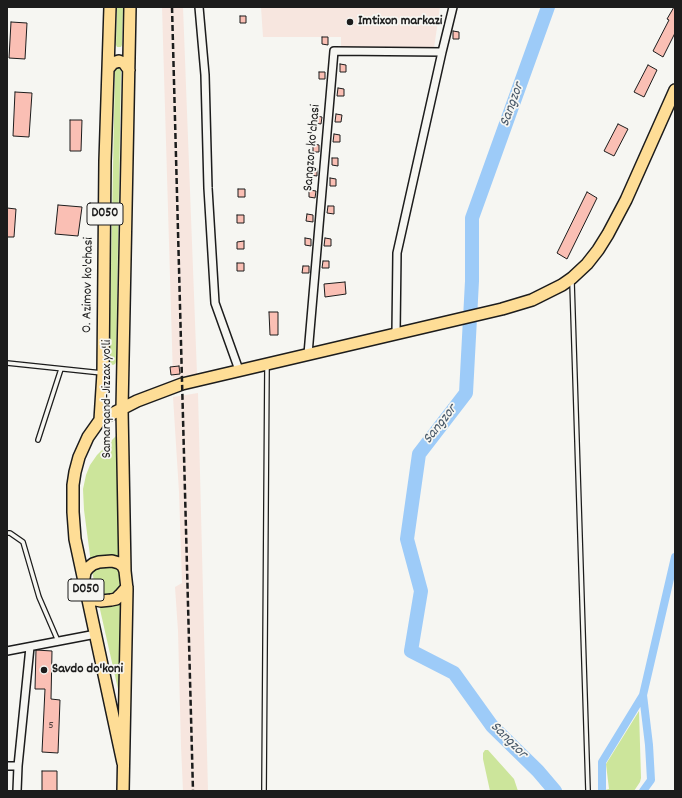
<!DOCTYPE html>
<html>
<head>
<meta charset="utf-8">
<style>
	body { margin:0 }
	#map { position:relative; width:682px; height:798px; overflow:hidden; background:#f6f6f2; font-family:Dekko,sans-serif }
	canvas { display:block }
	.frame { position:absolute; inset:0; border:8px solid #1c1c1c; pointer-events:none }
</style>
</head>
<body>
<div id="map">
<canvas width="682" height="798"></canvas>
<div class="frame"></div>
</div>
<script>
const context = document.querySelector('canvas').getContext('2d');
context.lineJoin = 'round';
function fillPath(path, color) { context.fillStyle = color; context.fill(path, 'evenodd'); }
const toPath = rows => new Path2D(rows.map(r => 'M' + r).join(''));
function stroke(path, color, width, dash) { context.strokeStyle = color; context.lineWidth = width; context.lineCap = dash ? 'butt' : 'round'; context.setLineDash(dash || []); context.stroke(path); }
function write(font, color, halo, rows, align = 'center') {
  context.font = font + ' Dekko,sans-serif'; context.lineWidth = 3.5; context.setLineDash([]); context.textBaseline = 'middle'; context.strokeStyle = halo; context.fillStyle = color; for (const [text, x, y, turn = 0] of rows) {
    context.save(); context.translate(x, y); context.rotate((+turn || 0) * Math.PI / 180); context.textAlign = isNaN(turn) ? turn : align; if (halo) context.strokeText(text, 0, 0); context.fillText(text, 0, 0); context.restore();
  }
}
const built = toPath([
	[162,7,183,7,197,374,173,378],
	[261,7,440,7,434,48,341,49,341,37,263,37],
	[198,393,208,791,183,791,181,746,178,631,175,587,182,583,179,492,173,397]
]);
const green = toPath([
	[117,7,123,7,122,45,121,47,117,47,116,45],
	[118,68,120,69,121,71,116,362,115,364,113,365,110,364,109,362,115,71,116,69],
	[117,435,120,558,91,563,84,510,83,489,86,475,90,465,97,455],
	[116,566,119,568,120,590,113,595,97,596,92,571,101,567],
	[120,603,120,689,118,689,99,605],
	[639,711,641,778,640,782,634,791,601,791,609,789,606,764],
	[485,750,488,750,514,779,518,791,490,791,483,759,483,753]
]);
const canal = toPath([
	[643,695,649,745,651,780,643,791],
	[602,791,602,762,643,695,675,557]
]);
const river = toPath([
	[548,7,472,218,472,281,466,393,419,454,407,539,421,591,411,651,454,673,492,726,538,771,555,791]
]);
const building = toPath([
	[674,7,675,7,675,33,663,57,653,51,669,20,667,19,674,7],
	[240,16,246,16,246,23,240,23,240,16],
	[11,22,27,23,25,59,9,58,11,22],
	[453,31,459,32,459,39,453,39,453,31],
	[322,37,328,37,328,45,322,44,322,37],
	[340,64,346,65,346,72,340,72,340,64],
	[648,65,657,70,644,97,634,92,648,65],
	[319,72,325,72,325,79,319,79,319,72],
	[338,88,344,89,344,96,337,96,338,88],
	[15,92,32,93,29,137,13,136,15,92],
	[336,114,342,115,341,122,335,122,336,114],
	[316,116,322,117,321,124,315,123,316,116],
	[70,120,82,120,81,151,70,151,70,120],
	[618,124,628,129,614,156,604,151,618,124],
	[334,134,340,135,340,142,333,142,334,134],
	[313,144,319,145,319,152,313,152,313,144],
	[332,158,338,158,338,166,332,165,332,158],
	[311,168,317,168,317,176,310,175,311,168],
	[330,178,336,179,336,186,330,186,330,178],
	[238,189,245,189,245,197,238,197,238,189],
	[309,190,316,191,315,198,309,197,309,190],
	[587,192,597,198,567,259,557,253,587,192],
	[58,205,82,207,78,236,55,234,58,205],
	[328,206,334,206,334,214,327,213,328,206],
	[7,208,16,209,14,237,7,237,7,208],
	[307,214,313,215,313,222,306,221,307,214],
	[237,215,244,215,244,223,237,223,237,215],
	[305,238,311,239,311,246,305,245,305,238],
	[325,238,331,239,331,246,324,246,325,238],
	[244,241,244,249,237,249,237,242,244,241],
	[323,261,329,261,329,268,322,268,323,261],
	[237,263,244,263,244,271,237,271,237,263],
	[303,266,309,266,309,273,302,273,303,266],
	[345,282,346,294,325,297,324,284,345,282],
	[269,312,278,312,278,335,270,335,269,312],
	[179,366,180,374,171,375,170,367,179,366],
	[36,650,52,651,51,699,60,700,58,753,42,752,45,689,35,689,36,650],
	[42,771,57,771,57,791,42,791,42,771]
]);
const service = toPath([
	[572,282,588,790],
	[7,363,102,373],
	[38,440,61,369],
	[7,533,10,533,23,542,39,597,58,641],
	[264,791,267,366]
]);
const minor = toPath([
	[199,7,205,75,208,188,215,303,239,370],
	[396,333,397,253,442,52],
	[308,354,334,51,442,52,453,7],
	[7,651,96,634],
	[7,766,18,766],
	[17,791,18,766,30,647]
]);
const primary = toPath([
	[108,69,113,63,119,61,124,63,129,70],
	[100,420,103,373,105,161,110,7],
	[84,578,85,572,88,568,93,564,99,562,112,561,119,563,123,566,125,571],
	[87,592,92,599,96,600,101,601,111,600,116,599,120,595,127,587],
	[123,763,75,539,73,512,73,485,75,472,79,457,88,437,100,420,137,401,182,384,502,309,532,300,562,285,572,278,587,264,598,250,608,234,626,200,675,90],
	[123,791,127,589,125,571,122,409,130,7]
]);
const rail = toPath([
	[172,7,193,791]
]);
const markers = [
	[350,22,4,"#1c1c1c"],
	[44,670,4,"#1c1c1c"]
];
const numberNames = [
	["5",51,726]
];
const shields = [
	[105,214,36],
	[86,590,36]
];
const shieldNames = [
	["D050",105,214],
	["D050",86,590]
];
const poiNames = [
	["Imtixon markazi",358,22],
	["Savdo do'koni",52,670]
];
const streetNames = [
	["Sangzor ko'chasi",313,148,-85],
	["O. Azimov ko'chasi",89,285,-89],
	["Samarqand-Jizzax yo'li",108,399,-90]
];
const waterNames = [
	["Sangzor",513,105,-70],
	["Sangzor",441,425,-52],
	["Sangzor",508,741,45]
];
fillPath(built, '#f7e6df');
fillPath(green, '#cce59b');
stroke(canal, '#9dcbf8', 8);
stroke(river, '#9dcbf8', 14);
fillPath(building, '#fabfb4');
stroke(building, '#1c1c1c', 1);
stroke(service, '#1c1c1c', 6);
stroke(minor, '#1c1c1c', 10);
stroke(primary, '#1c1c1c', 14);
stroke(service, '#f6f6f2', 3.5);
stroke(minor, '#f6f6f2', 7);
stroke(primary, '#fedd96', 11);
stroke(rail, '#1c1c1c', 2.5, [6, 3]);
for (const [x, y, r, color] of markers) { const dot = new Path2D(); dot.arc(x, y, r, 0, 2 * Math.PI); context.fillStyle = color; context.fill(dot); stroke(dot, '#f6f6f2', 1.5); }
write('12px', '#544542', null, numberNames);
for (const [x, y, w] of shields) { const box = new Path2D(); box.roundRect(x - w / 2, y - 11, w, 22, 3); context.fillStyle = '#f6f6f2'; context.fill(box); stroke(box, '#1c1c1c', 1); }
write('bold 13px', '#1c1c1c', null, shieldNames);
write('bold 14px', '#1c1c1c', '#f6f6f2', poiNames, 'left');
write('14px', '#1c1c1c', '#f6f6f2', streetNames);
write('italic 15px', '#495969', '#f6f6f2', waterNames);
</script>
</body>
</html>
